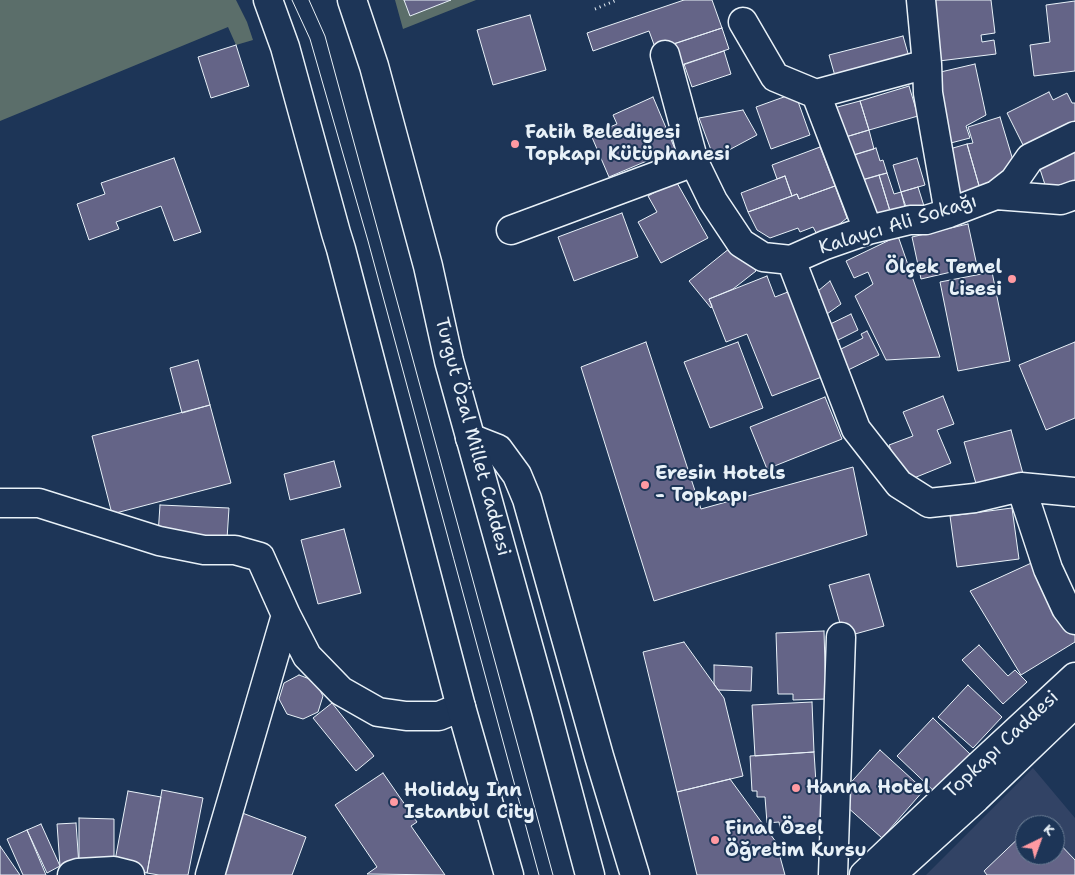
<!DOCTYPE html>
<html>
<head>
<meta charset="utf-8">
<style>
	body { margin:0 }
	#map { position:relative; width:1075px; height:875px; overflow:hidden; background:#1d3557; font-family:"Shantell Sans",sans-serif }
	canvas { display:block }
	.north { position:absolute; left:1015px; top:815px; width:50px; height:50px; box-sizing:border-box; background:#1d3557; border:1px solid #6e8097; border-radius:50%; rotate:42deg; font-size:14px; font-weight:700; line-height:20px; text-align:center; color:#e8f1f8 }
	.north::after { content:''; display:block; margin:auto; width:18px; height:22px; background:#ff9aa2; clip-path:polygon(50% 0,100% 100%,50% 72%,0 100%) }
</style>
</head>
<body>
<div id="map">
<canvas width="1075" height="875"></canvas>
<div class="north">K</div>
</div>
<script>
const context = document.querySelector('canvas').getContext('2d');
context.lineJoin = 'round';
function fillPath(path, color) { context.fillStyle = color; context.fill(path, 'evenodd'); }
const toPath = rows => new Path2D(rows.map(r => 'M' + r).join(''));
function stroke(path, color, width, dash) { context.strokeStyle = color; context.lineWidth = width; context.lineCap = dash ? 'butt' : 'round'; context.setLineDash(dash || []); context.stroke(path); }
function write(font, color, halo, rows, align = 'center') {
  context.font = font + ' "Shantell Sans",sans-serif'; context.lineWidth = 4; context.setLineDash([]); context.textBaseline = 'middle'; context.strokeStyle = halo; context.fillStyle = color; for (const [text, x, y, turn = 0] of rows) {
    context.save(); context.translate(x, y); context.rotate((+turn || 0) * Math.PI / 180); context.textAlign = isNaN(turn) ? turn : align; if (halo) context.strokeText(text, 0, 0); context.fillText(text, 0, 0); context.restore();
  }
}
const built = toPath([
	[1033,768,1075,818,1075,875,926,875],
	[1025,825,1055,825,1055,855,1025,855]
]);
const green = toPath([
	[0,0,236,0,247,22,253,40,236,45,228,27,0,121],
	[395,0,476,0,403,29]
]);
const building = toPath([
	[404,0,451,0,410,16,404,0],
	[684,0,712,0,722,28,656,50,649,31,593,51,587,33,684,0],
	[932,0,991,0,995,33,981,35,982,42,994,40,996,54,939,61,932,0],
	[1075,1,1075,71,1034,76,1030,45,1050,42,1046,5,1075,1],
	[530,15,546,70,493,85,477,30,530,15],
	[722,28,729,49,680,66,673,44,722,28],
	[903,36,909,57,835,76,829,55,903,36],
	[236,45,249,86,211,98,198,57,236,45],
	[724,51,731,74,692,87,684,64,724,51],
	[975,64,986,115,966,126,970,138,943,145,932,74,975,64],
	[909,86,918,116,869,130,860,101,909,86],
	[1049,92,1053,100,1067,93,1072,103,1075,103,1075,127,1026,151,1007,113,1049,92],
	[795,93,810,135,771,149,756,107,795,93],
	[653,97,675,149,609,177,591,135,617,124,613,115,653,97],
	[860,101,869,130,839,139,830,109,860,101],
	[743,110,757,135,714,158,699,118,743,110],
	[1000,117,1015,167,980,189,967,144,973,143,968,127,1000,117],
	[869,130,874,149,844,158,839,139,869,130],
	[967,144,980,189,959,195,946,150,967,144],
	[820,147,835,186,799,199,797,194,792,196,785,176,777,179,772,165,820,147],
	[876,148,880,161,883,160,887,173,852,183,844,158,876,148],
	[1075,148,1075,186,1048,194,1037,160,1075,148],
	[174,158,201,232,174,241,161,206,116,222,119,229,89,240,77,204,105,194,101,183,174,158],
	[917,158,925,185,901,192,893,165,917,158],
	[887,173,894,194,901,192,906,207,890,211,879,175,887,173],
	[879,175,890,211,869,218,858,181,879,175],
	[785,176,792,196,748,212,741,193,785,176],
	[676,181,708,238,661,263,638,222,657,212,648,196,676,181],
	[835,186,847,218,820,240,813,227,800,232,798,228,770,238,757,230,748,212,797,194,799,199,835,186],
	[918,187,924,206,906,211,901,192,918,187],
	[622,213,638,257,574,281,558,237,622,213],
	[968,224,977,266,921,279,912,237,968,224],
	[898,236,940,357,886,360,855,296,873,284,868,272,854,278,846,261,898,236],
	[735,244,756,271,733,289,709,299,712,306,711,308,689,281,735,244],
	[992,272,1010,361,958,371,940,282,992,272],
	[767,276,775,297,793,290,827,375,772,396,747,334,726,342,709,299,767,276],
	[830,281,841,304,820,319,812,296,830,281],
	[851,314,858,330,830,344,822,328,851,314],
	[867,331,879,355,846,371,839,350,863,338,861,334,867,331],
	[646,342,701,509,853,467,867,535,654,601,581,367,646,342],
	[738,342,763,408,710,428,684,362,738,342],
	[1075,342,1075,418,1046,430,1019,365,1075,342],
	[198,360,210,405,182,413,170,368,198,360],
	[943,396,954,424,937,430,951,463,904,482,889,445,913,436,903,412,943,396],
	[825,397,842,439,767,469,750,427,825,397],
	[210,405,231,483,112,514,92,436,210,405],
	[1011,430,1025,481,979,494,964,442,1011,430],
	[334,461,341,487,290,500,284,474,334,461],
	[160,505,229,508,227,539,158,535,160,505],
	[1012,508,1019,559,957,567,950,516,1012,508],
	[344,529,361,593,318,604,301,540,344,529],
	[1038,560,1075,628,1075,642,1021,675,970,591,1038,560],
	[869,574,884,626,844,637,829,585,869,574],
	[824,631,826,699,793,700,793,694,778,694,776,633,824,631],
	[684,642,724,698,743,776,677,792,643,652,684,642],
	[979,645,1008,676,1015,670,1027,682,1003,704,962,660,979,645],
	[714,665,752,667,751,691,718,690,714,684,714,665],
	[299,675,315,681,323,696,318,712,303,719,287,714,279,699,284,683,299,675],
	[968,685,1002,717,973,748,938,717,968,685],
	[812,702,814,752,755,756,752,705,812,702],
	[332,703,374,756,356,771,313,718,332,703],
	[933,718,972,756,937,794,897,756,933,718],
	[880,750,924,790,882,838,837,798,880,750],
	[814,752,816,783,828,782,831,825,780,828,779,822,767,823,765,797,757,797,757,791,752,791,750,756,814,752],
	[383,773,417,822,411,826,445,875,367,874,377,867,335,805,383,773],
	[730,779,776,842,785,875,697,875,677,792,730,779],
	[162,790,203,798,188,875,159,875,147,873,162,790],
	[128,791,161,797,147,873,114,866,128,791],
	[237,811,306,837,292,875,213,875,237,811],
	[79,818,114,819,114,866,79,866,79,818],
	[1037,820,1042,825,1032,825,1037,820],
	[76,823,79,866,60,866,57,824,76,823],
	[41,824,60,866,47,873,27,830,41,824],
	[27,830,46,875,23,875,7,839,27,830],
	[1025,832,1025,855,1055,855,1055,839,1075,860,1075,875,987,875,984,871,1025,832],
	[0,846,20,875,0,875,0,846]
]);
const path = toPath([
	[595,9,617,0]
]);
const minor = toPath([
	[921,0,927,64,928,93,949,213],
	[743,22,775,77,816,94,927,64],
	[665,55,694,162,713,201,741,243,763,257,791,260],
	[816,94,868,230],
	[996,195,1061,200,1075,195],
	[511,230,694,162],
	[791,260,856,429,899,484,929,503,975,498,1021,487,1075,492],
	[791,260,825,245,868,230,910,220,926,220,949,213,996,195,1014,181,1030,158,1075,136],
	[470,438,498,449,517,475,527,499,599,756,635,875],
	[1021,487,1048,569,1066,608,1075,620],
	[0,503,39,503,159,541,204,550,235,550,260,557,286,615,307,656,341,691,378,712,406,716,439,716,461,707],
	[72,875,78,873,114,871,130,875],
	[210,875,286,615],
	[833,875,841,637]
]);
const major = toPath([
	[268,0,285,47,336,233,341,249,461,707,509,875],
	[352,0,374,66,428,266,449,361,546,710,590,875],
	[864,875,981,764,1075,677],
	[891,875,976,798,1075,703]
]);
const tram = toPath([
	[292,0,310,39,368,241,539,875],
	[309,0,325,36,553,875]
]);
const markers = [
	[515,144,5,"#ff9aa2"],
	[1012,279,5,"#ff9aa2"],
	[645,485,5,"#ff9aa2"],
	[796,788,5,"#ff9aa2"],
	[394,802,5,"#ff9aa2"],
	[715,840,5,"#ff9aa2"]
];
const poiNames = [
	["Fatih Belediyesi",525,133],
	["Topkapı Kütüphanesi",525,155],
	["Ölçek Temel",1002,268,"right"],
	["Lisesi",1002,290,"right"],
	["Eresin Hotels",655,474],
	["- Topkapı",655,496],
	["Hanna Hotel",806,788],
	["Holiday Inn",404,791],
	["Istanbul City",404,813],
	["Final Özel",725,829],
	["Öğretim Kursu",725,851]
];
const streetNames = [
	["Kalaycı Ali Sokağı",898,225,-17],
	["Turgut Özal Millet Caddesi",472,437,75],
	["Topkapı Caddesi",1002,745,-43]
];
fillPath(built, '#324365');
fillPath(green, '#5b6e6a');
fillPath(building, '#646487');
stroke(building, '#e8f1f8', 1);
stroke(minor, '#e8f1f8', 31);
stroke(major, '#e8f1f8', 31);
stroke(path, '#e8f1f8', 3, [1, 4]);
stroke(minor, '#1d3557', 28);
stroke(major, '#1d3557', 28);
stroke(tram, '#e8f1f8', 1);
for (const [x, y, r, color] of markers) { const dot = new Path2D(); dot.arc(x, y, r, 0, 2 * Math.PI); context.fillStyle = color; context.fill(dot); stroke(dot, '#1d3557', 2); }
write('bold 19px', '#e8f1f8', '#1d3557', poiNames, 'left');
write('19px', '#e8f1f8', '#1d3557', streetNames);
</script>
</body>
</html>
